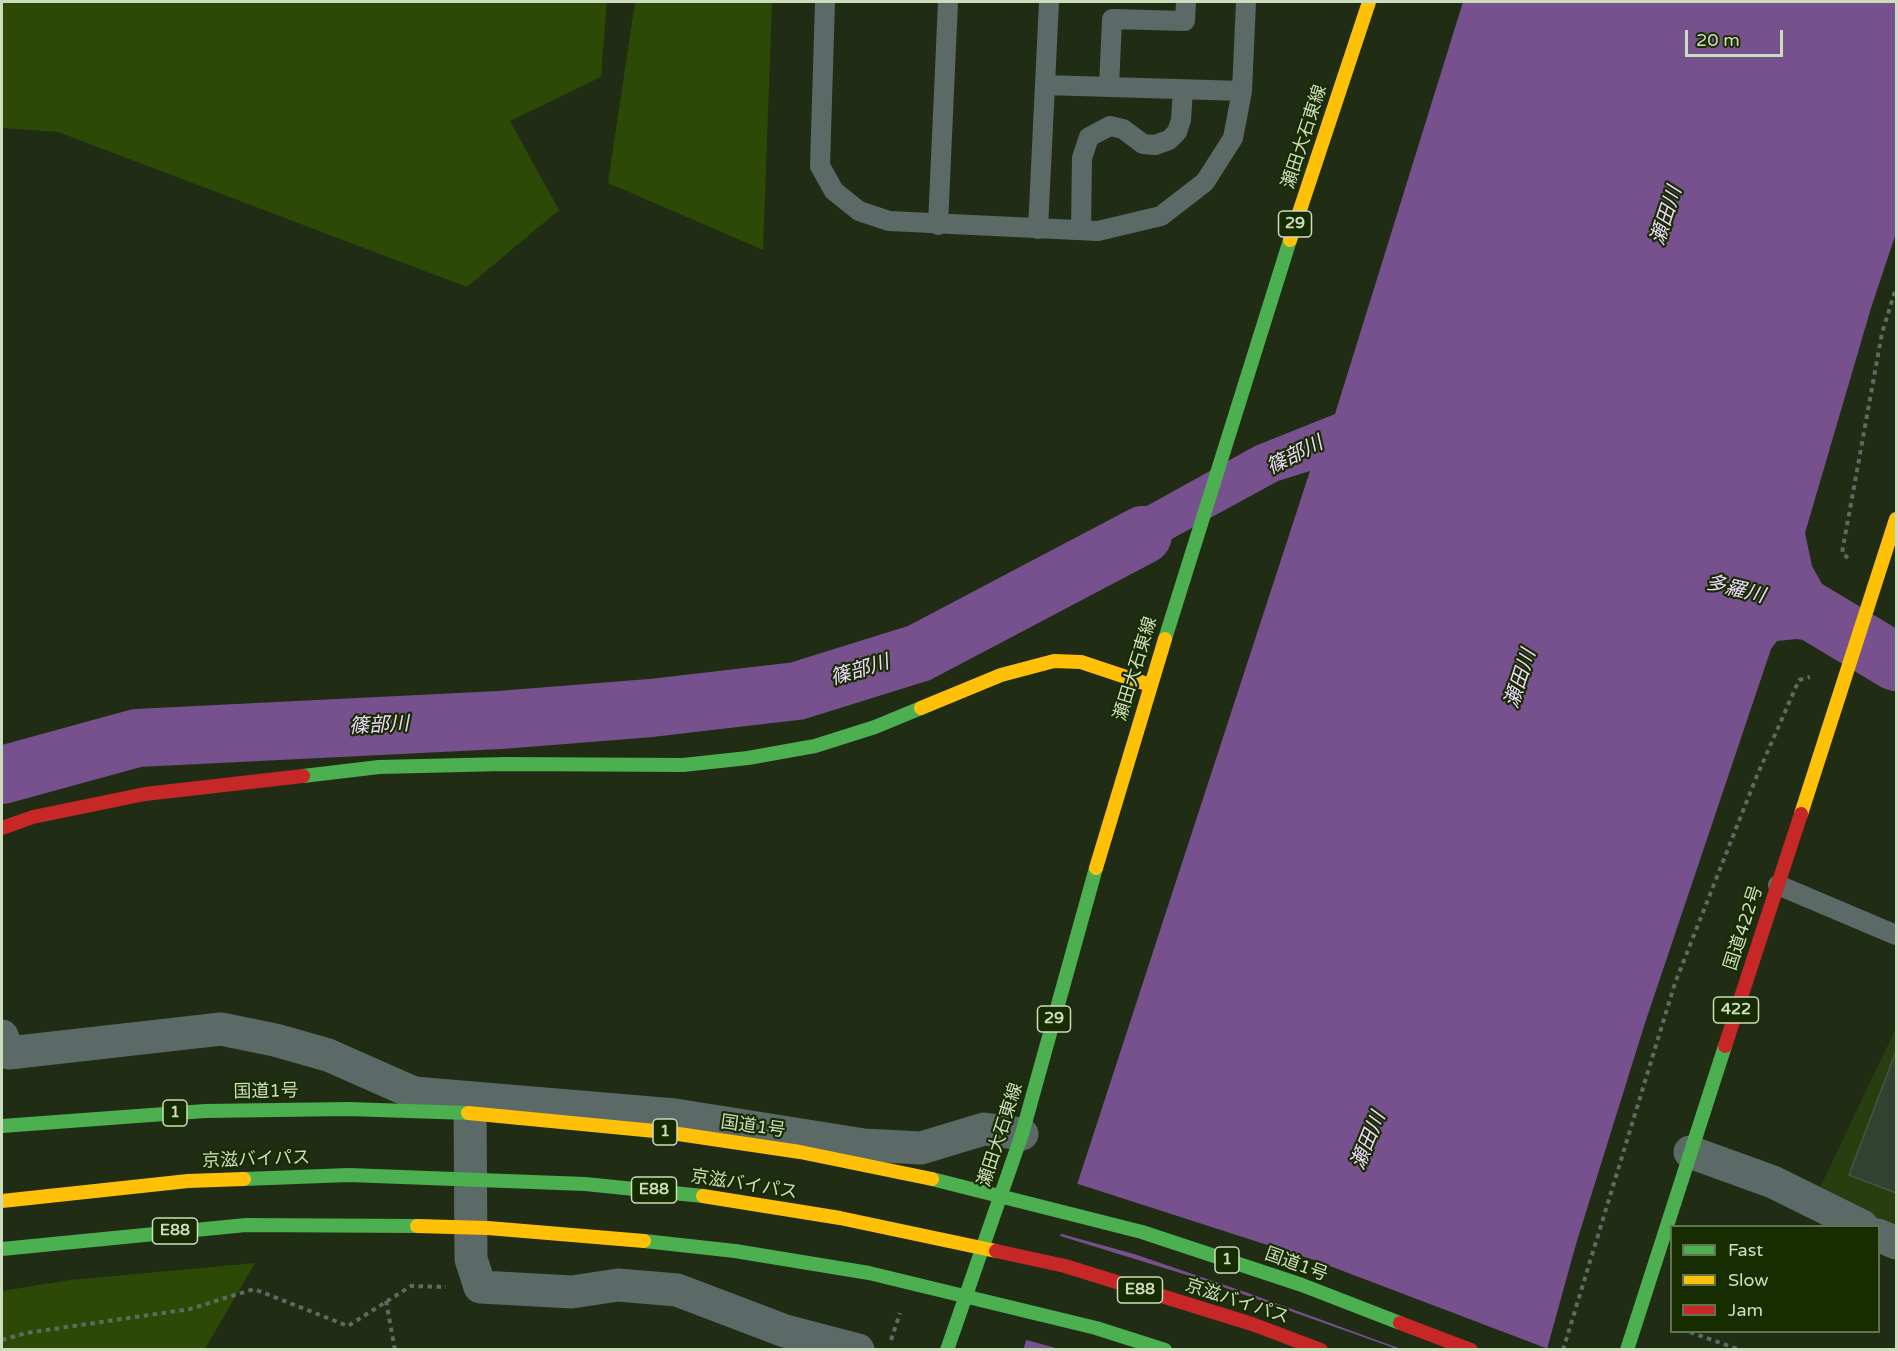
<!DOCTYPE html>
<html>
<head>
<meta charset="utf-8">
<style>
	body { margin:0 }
	#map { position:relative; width:1898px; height:1351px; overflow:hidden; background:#212c15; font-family:"Varela Round",sans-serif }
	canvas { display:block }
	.frame { position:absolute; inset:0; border:3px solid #ccddbe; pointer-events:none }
	.legend { position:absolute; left:1670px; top:1225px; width:210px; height:108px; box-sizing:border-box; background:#182c01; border:2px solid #60734d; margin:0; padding:8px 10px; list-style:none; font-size:18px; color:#ccddbe }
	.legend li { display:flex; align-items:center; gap:12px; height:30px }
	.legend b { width:30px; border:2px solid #60734d }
	.scale { position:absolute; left:1685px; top:30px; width:98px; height:27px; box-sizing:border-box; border:3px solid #ccddbe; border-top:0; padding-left:8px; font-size:18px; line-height:21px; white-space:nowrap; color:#ccddbe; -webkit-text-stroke:4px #182c01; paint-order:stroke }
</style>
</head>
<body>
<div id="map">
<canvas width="1898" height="1351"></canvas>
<div class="frame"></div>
<ul class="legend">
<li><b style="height:8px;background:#4caf50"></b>Fast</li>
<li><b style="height:8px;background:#ffc107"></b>Slow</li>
<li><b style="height:8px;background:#c62828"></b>Jam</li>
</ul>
<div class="scale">20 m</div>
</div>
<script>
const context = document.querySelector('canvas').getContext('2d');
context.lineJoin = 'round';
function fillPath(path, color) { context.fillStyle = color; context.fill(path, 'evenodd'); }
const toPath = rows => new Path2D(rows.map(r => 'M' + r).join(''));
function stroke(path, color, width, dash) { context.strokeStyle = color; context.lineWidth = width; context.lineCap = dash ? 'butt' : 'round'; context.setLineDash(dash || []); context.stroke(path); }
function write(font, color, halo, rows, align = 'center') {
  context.font = font + ' "Varela Round","Noto Sans JP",sans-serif'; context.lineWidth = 4.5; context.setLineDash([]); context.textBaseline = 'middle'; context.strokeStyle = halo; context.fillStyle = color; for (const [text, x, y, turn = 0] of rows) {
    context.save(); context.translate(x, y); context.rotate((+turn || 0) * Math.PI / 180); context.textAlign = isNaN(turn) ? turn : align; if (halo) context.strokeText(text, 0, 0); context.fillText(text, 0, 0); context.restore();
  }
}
const built = toPath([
	[1896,1028,1896,1235,1817,1194]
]);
const green = toPath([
	[2,2,607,2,601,77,510,121,559,210,467,287,58,132,2,128],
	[635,2,772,2,763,250,608,183],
	[255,1263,205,1349,2,1349,2,1291,70,1280]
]);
const water = toPath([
	[1463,2,1896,2,1896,233,1871,308,1805,533,1812,566,1832,602,1817,642,1797,639,1777,641,1771,649,1645,1023,1576,1244,1547,1349,1023,1350,1310,471,1278,481,1078,590,1062,553,1255,446,1335,414]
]);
const pier = toPath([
	[1075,1183,1314,1260,1551,1350,1401,1349,1248,1293,1134,1254,1058,1233],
	[1057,1235,1203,1280,1397,1349,1063,1350,1023,1339]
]);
const shadow = toPath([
	[1896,1055,1896,1192,1851,1174]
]);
const river = toPath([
	[1751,594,1804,607,1896,662],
	[2,775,137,738,500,720,651,708,797,691,919,653,1143,535]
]);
const building = toPath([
	[1896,1051,1896,1193,1849,1175,1896,1051]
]);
const path = toPath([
	[1848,558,1842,553,1882,333,1896,288],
	[386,1301,395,1350],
	[1690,1332,1740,1350],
	[2,1340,26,1333,190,1309,254,1289,348,1326,411,1286,446,1287],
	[891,1340,900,1313],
	[1563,1350,1675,983,1756,778,1799,680,1810,677]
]);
const lane = toPath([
	[825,2,820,166,834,191,859,211,889,221,1098,231,1161,216,1205,182,1233,138,1242,91,1246,2],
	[1045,85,1242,91],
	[1109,87,1112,19,1185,21,1186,2],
	[938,225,948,2],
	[1038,229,1049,2],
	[1081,230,1082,158,1089,137,1110,126,1123,129,1143,144,1155,145,1169,140,1177,132,1181,120,1183,90],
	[1778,885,1896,935]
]);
const street = toPath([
	[2,1036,9,1053,221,1029,275,1040,328,1055,414,1093,675,1115,864,1145,921,1148,984,1129,1022,1134],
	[470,1099,471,1259,480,1287,572,1292,618,1285,677,1290,785,1331,858,1350],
	[1690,1152,1773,1182,1862,1226],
	[1878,1235,1896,1243]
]);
const fast = toPath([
	[1165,639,1290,240],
	[303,776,379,767,505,764,683,765,748,758,815,746,875,727,921,708],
	[2,1126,205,1111,348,1109,468,1113],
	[244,1179,349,1175,585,1184,703,1196],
	[932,1179,1142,1232,1302,1285,1400,1323],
	[644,1241,735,1251,869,1273,1096,1328,1165,1350],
	[2,1249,246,1225,417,1226],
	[947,1350,1022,1134,1096,868],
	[1627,1350,1725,1046]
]);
const slow = toPath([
	[1290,240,1369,2],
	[921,708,1001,675,1054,661,1081,662,1150,685],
	[1801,814,1896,519],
	[1096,868,1165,639],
	[468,1113,665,1132,800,1152,932,1179],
	[703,1196,840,1218,996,1251],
	[2,1201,188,1181,244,1179],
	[417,1226,488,1228,644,1241]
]);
const jam = toPath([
	[2,828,33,817,145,794,303,776],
	[1725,1046,1801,814],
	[996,1251,1065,1266,1252,1324,1321,1350],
	[1400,1323,1471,1350]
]);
const shields = [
	[1295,224,33],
	[1736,1010,45],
	[1054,1019,33],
	[175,1113,24],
	[665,1132,24],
	[654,1190,45],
	[175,1231,45],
	[1227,1260,24],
	[1140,1290,45]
];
const shieldNames = [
	["29",1295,224],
	["422",1736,1010],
	["29",1054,1019],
	["1",175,1113],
	["1",665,1132],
	["E88",654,1190],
	["E88",175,1231],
	["1",1227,1260],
	["E88",1140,1290]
];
const streetNames = [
	["瀬田大石東線",1305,137,-72],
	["瀬田大石東線",1136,669,-73],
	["国道422号",1744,928,-72],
	["国道1号",266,1092,-1],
	["国道1号",753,1127,8],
	["瀬田大石東線",1001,1135,-72],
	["京滋バイパス",256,1160,-2],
	["京滋バイパス",744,1185,9],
	["国道1号",1296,1265,20],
	["京滋バイパス",1237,1302,18]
];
const waterNames = [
	["瀬田川",1667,216,-72],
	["篠部川",1295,456,-27],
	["多羅川",1735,590,14],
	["篠部川",860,671,-17],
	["瀬田川",1521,679,-72],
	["篠部川",379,726,-3],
	["瀬田川",1369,1141,-68]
];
fillPath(built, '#283e10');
fillPath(green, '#2c4905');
fillPath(water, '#77518d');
fillPath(pier, '#212c15');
fillPath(shadow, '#0007');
stroke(river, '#77518d', 58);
fillPath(building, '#324230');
stroke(building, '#455542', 1.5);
stroke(path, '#5e6a62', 4, [4.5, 4.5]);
stroke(lane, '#5b6a66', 20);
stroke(street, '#5b6a66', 33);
stroke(fast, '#4caf50', 14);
stroke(slow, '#ffc107', 14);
stroke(jam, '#c62828', 14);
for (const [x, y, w] of shields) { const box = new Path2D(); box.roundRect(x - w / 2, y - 13, w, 26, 4.5); context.fillStyle = '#182c01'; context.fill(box); stroke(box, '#ccddbe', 1.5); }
write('bold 16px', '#ccddbe', null, shieldNames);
write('18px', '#ccddbe', '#182c01', streetNames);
write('italic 20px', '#eed8fe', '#182c01', waterNames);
</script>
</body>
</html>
